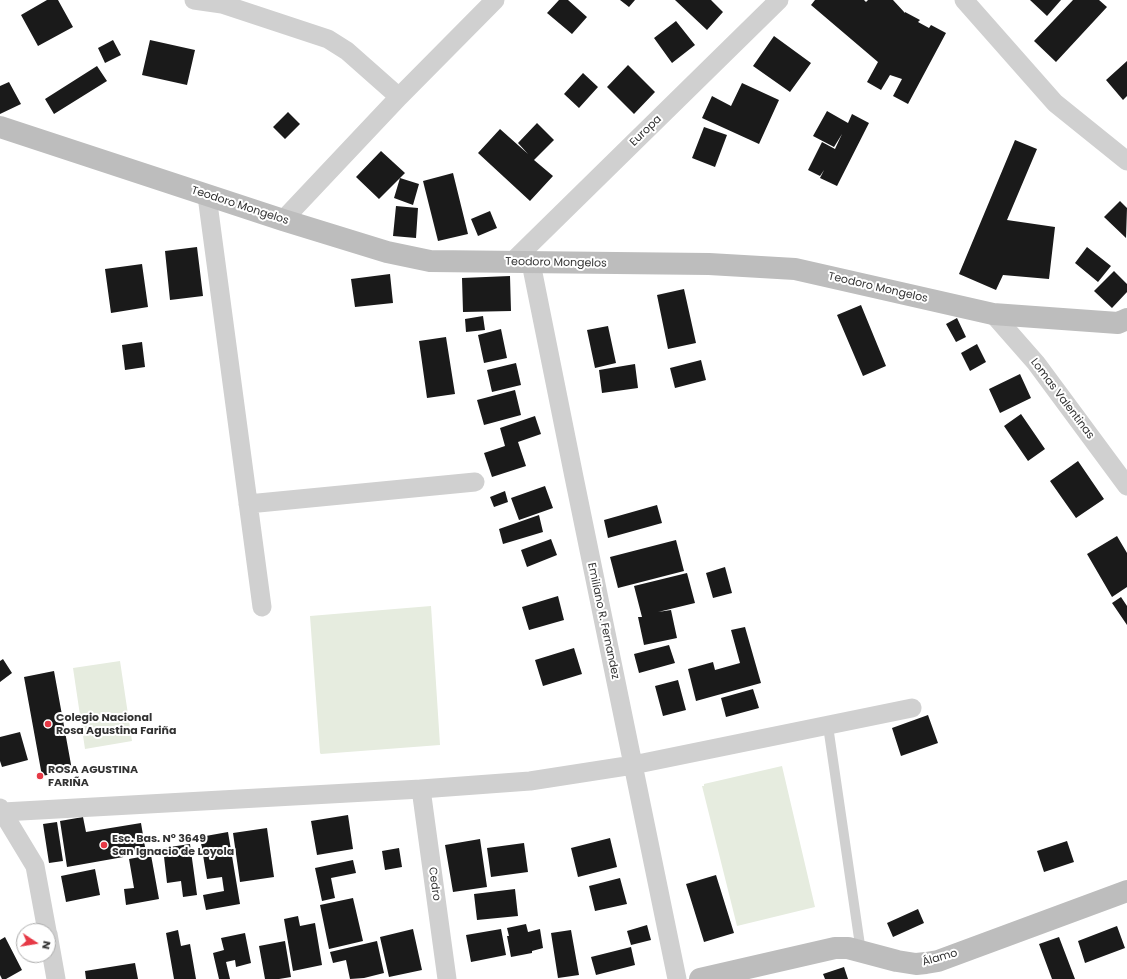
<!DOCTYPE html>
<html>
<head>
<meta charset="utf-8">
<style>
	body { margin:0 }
	#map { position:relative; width:1127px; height:979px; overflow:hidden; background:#fff; font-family:Poppins,sans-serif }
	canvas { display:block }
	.north { position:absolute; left:16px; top:923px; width:40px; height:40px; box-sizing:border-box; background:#fff; border:1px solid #adadad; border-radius:50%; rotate:102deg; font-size:11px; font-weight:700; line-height:16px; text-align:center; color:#333 }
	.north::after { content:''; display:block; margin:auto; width:14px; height:18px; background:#e63946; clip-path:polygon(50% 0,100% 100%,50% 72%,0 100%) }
</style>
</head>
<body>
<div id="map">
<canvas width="1127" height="979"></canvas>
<div class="north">N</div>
</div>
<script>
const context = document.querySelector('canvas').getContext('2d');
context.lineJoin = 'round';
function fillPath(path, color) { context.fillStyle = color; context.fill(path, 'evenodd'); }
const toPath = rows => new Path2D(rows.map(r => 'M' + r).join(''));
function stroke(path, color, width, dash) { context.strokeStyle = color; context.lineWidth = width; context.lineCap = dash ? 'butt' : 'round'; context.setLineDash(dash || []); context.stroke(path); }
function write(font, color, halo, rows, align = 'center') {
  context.font = font + ' Poppins,sans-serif'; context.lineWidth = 4; context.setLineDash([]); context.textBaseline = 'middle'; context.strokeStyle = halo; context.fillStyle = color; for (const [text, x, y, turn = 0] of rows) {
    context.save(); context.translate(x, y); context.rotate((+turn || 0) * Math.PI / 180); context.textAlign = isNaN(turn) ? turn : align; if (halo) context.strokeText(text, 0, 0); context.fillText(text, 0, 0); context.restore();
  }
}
const green = toPath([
	[431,606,440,745,321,754,320,753,310,616],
	[120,661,132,741,85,749,73,668],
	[782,766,815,907,737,926,702,786,704,786,704,784]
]);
const building = toPath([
	[47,0,58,0,73,27,38,46,21,15],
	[559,0,568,0,587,17,572,34,547,13],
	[620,0,635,0,629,7],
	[675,0,711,0,723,12,707,30],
	[815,0,864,0,866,2,868,0,893,0,905,13,905,12,920,20,918,22,929,28,931,25,946,33,908,104,893,96,902,79,890,75,881,90,867,82,878,62,811,5],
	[1030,0,1061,0,1047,16],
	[1073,0,1099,0,1107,7,1056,62,1034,41],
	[676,21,695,45,672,63,654,38],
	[774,36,811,63,790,92,753,66],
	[113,40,121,55,105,63,98,48],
	[150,40,195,50,187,85,142,75],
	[1127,61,1127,96,1123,100,1106,80],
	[628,65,655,92,634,114,607,87],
	[97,66,107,81,54,114,45,99],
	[583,73,598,87,579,108,564,94],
	[9,82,21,104,0,114,0,86],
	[742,83,779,100,759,144,702,118,712,96,731,106],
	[827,111,848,123,852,114,869,123,837,186,820,178,824,170,820,176,808,170,822,142,835,149,842,134,834,147,813,136],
	[288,112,300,124,285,139,273,127],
	[537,123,554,140,534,160,553,176,530,201,478,153,500,129,528,154,518,143],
	[704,127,727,135,715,167,692,158],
	[1015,140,1037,149,1007,220,1055,227,1049,279,1003,275,996,290,959,274],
	[381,151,405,173,379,199,356,177],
	[453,173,468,234,438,241,423,181],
	[400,178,419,184,413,205,394,198],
	[1120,201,1127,208,1126,238,1104,217],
	[396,206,418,208,416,238,393,236],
	[490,211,497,228,478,236,471,219],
	[197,247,203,296,170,300,165,251],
	[1087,247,1111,266,1098,282,1075,263],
	[142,264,148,307,111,313,105,269],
	[1114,271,1127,284,1127,292,1112,308,1094,291],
	[390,274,393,303,355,307,351,279],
	[510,276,511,311,463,312,462,278],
	[684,289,696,343,668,349,657,295],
	[861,305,886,366,863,376,837,315],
	[483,316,485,330,466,332,465,319],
	[957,318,966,337,956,342,946,324],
	[608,326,616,363,595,368,587,330],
	[501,329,507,358,484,363,478,335],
	[446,337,455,394,427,398,419,341],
	[142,342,145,367,125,370,122,345],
	[977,344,986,362,970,371,961,353],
	[701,360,706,380,675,388,670,368],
	[516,363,521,385,492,392,487,370],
	[635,364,638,388,602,393,599,370],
	[1020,374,1031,398,1000,413,989,389],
	[515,390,521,415,484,425,477,400],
	[1021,414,1045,449,1028,461,1004,426],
	[535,416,541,434,518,442,526,466,492,477,484,453,505,446,500,428],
	[1078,461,1104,499,1076,518,1050,481],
	[545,486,553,508,519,520,511,498],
	[505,491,508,502,494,507,490,497],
	[657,505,662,523,608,538,604,520],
	[539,515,543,532,503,544,499,529],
	[1117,536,1127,553,1127,587,1112,597,1087,554],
	[551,539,557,555,527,567,521,550],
	[676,540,684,571,618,588,610,557],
	[725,567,732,593,713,598,706,573],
	[687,573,695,603,658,612,671,610,677,638,644,645,638,617,642,617,634,586],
	[558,596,564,620,529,630,522,607],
	[1121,597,1127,606,1127,625,1112,603],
	[745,627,761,683,696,701,688,669,713,662,715,670,740,663,731,630],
	[669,645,675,663,639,673,634,654],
	[574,648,582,674,543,686,535,660],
	[3,659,12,673,0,682,0,661],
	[54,671,72,770,42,776,24,677],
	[678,680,686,710,663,716,655,686],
	[753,689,759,708,726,717,721,698],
	[928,715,938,743,901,756,892,728],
	[20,732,28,760,2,767,0,761,0,737],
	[348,815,353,849,317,855,311,821],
	[83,817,86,832,141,823,146,853,67,867,60,821],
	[57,822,63,861,49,863,43,824],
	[267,828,274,877,240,882,233,833],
	[228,832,240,904,206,910,203,895,224,891,222,877,207,879,200,837],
	[610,838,617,867,578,877,571,848],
	[480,839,487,887,453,892,445,845],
	[1067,841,1074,862,1044,872,1037,851],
	[524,843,528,872,491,877,487,848],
	[190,844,197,895,183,897,181,881,167,883,163,848],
	[399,848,402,867,385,870,382,851],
	[151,855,159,899,126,905,124,889,134,888,129,859],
	[353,860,356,873,331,878,335,898,322,901,315,868],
	[95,869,100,895,66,902,61,876],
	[716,875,734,933,704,942,686,884],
	[620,878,627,904,595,911,589,886],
	[515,889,518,916,477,920,474,894],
	[353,898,363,941,329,949,320,905],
	[918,909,924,923,893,937,887,923],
	[298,916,300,926,315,923,322,965,293,971,284,919],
	[526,924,528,932,540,929,543,948,532,951,532,953,511,957,507,936,509,936,507,928],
	[647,925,651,940,631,945,627,931],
	[1117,926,1125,948,1085,963,1078,941],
	[413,929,422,970,389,977,380,937],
	[501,929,506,955,471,962,466,935],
	[178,930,181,946,190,944,196,979,174,979,166,933],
	[571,930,579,975,558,978,551,933],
	[245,933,251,963,236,967,235,960,226,962,230,979,219,979,213,953,224,950,221,938],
	[5,937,22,970,6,979,2,979,0,975,0,940],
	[1059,937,1075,979,1052,979,1039,944],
	[285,941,291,977,279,979,265,979,259,946],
	[377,941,384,973,364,978,350,979,346,960,333,963,330,952],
	[631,947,635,965,596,975,591,957],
	[135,963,138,979,86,979,85,971],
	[844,967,848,979,825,979,823,974]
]);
const lane = toPath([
	[828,726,861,952]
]);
const street = toPath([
	[194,0,222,4,328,39,347,51,399,97],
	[964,0,1055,103,1127,161],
	[207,196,262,607],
	[283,220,399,97,495,0],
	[512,262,779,0],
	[531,263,574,477,677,979],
	[993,314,1036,363,1127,486],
	[248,504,475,482],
	[421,789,447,979],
	[0,808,35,866,47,931],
	[0,813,3,812,421,789,530,781,633,765,912,708],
	[48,934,56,979]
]);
const secondary = toPath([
	[0,127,283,220,387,252,430,261,709,264,795,269,993,314,1118,323,1127,319],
	[700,979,835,948,848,948,897,961,916,964,926,963,938,961,1127,891]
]);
const markers = [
	[48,724,4,"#e63946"],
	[40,776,4,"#e63946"],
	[104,845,4,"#e63946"]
];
const streetNames = [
	["Europa",646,131,-44],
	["Teodoro Mongelos",240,206,18],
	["Teodoro Mongelos",556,263,1],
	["Teodoro Mongelos",878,288,13],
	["Lomas Valentinas",1062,399,53],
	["Emiliano R. Fernandez",603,621,78],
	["Cedro",434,884,82],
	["Álamo",940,958,-16]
];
const poiNames = [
	["Colegio Nacional",56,718],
	["Rosa Agustina Fariña",56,731],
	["ROSA AGUSTINA",48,770],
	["FARIÑA",48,783],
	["Esc. Bas. N° 3649",112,839],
	["San Ignacio de Loyola",112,852]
];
fillPath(green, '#e6ecdf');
fillPath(building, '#1a1a1a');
stroke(lane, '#d0d0d0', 10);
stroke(street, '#d0d0d0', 19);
stroke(secondary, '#bdbdbd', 22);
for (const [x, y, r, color] of markers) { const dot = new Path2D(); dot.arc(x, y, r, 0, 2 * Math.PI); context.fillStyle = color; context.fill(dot); stroke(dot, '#fff', 1.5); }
write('11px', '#333', '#fff', streetNames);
write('bold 11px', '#333', '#fff', poiNames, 'left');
</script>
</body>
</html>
